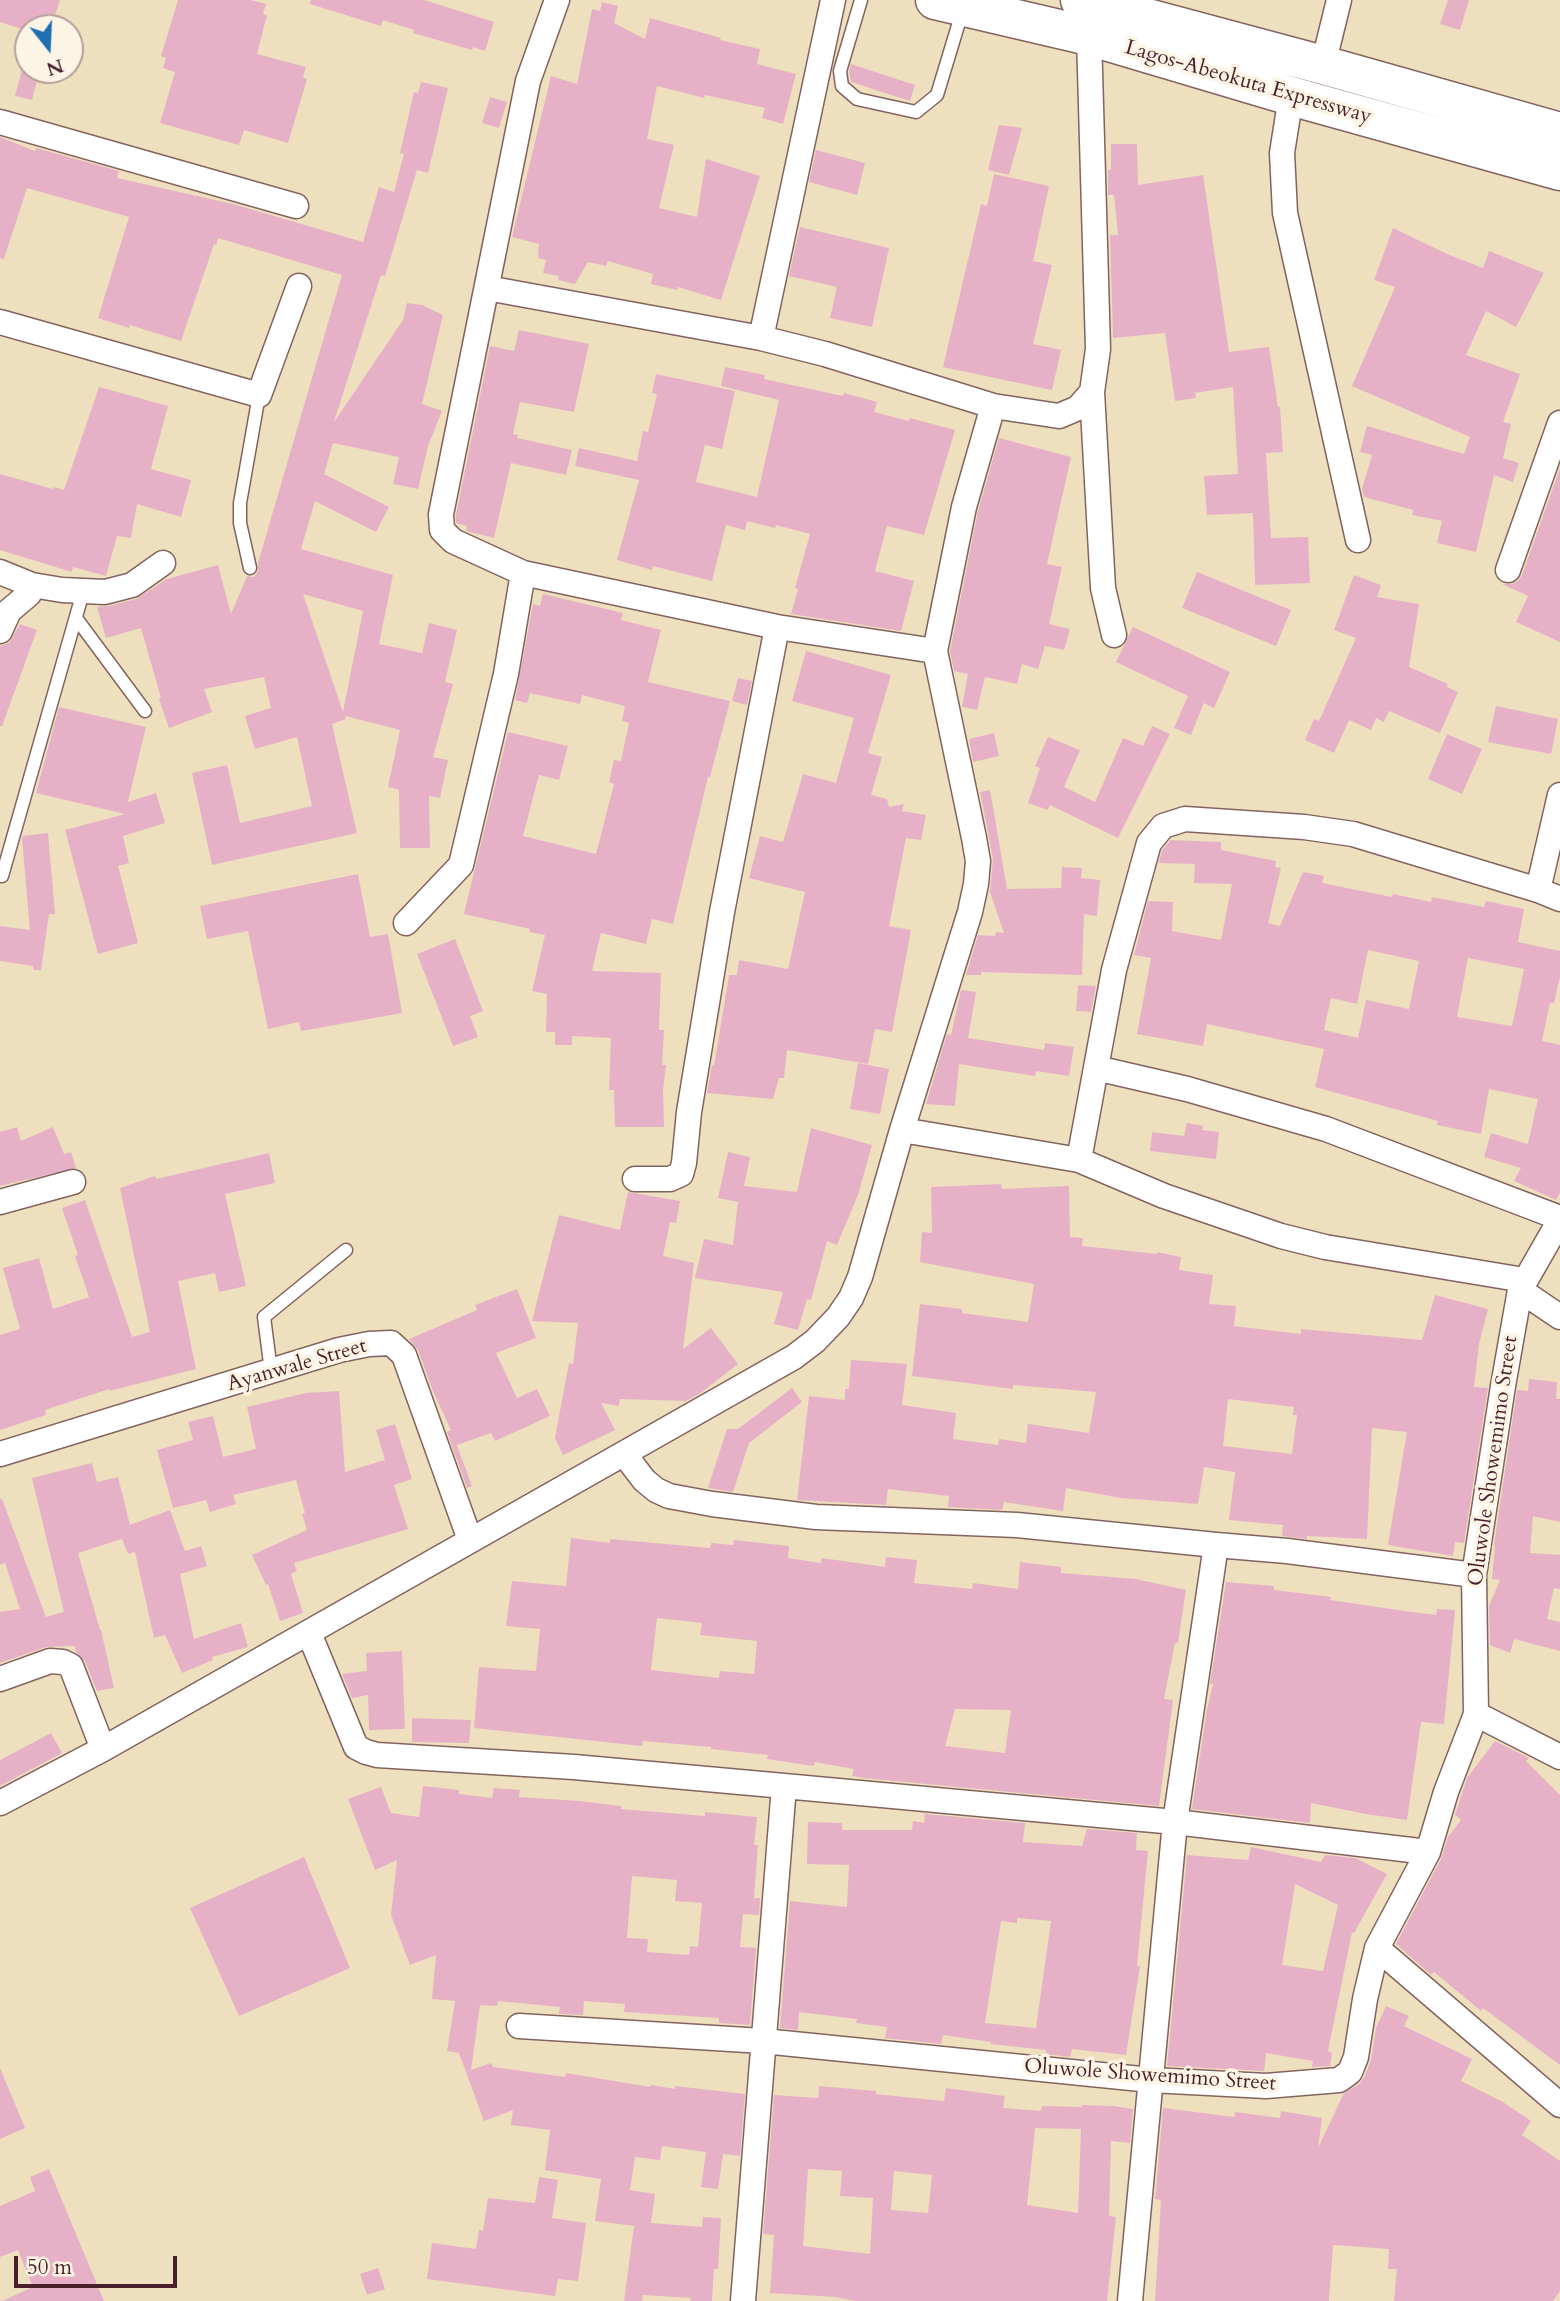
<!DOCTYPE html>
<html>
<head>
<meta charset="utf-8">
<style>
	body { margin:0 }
	#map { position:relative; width:1560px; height:2301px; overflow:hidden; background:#eee0be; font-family:Cardo,serif }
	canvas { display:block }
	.north { position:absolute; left:14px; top:14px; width:70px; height:70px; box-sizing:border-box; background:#fcf5e5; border:2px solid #b59f9b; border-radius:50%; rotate:162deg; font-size:19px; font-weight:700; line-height:28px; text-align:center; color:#4a1f2b }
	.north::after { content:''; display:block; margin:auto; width:24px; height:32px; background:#1f6fb2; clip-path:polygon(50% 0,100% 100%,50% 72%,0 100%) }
	.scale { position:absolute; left:14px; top:2256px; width:163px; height:32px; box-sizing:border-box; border:4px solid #4a1f2b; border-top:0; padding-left:9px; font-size:21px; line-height:24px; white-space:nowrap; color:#4a1f2b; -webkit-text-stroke:5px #fcf5e5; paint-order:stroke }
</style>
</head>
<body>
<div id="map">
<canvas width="1560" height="2301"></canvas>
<div class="north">N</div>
<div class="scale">50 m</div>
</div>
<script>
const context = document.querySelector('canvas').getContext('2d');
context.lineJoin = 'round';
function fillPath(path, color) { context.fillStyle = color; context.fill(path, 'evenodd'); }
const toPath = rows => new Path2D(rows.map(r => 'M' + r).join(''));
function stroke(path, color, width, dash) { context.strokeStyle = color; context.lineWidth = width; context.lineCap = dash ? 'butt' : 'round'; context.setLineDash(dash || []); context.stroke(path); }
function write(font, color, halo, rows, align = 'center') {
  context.font = font + ' Cardo,serif'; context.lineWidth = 7; context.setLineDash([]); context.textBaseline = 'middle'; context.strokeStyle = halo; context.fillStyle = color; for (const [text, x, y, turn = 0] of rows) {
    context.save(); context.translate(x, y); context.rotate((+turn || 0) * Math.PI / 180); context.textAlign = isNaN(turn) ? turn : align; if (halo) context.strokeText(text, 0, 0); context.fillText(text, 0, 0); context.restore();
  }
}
const building = toPath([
	[0,0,60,0,51,28,28,28,28,31,0,22],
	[178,0,251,0,266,4,263,14,267,15,257,54,306,67,303,78,307,79,288,143,244,130,239,145,160,123,175,72,163,68,166,58,161,56],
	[311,0,424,0,494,22,485,51,473,47,472,50,413,33,414,30,383,20,381,26,310,4],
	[1448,0,1469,0,1460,30,1440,24],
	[602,2,618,6,614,23,645,39,650,18,721,38,720,40,760,49,757,64,796,74,783,124,762,118,765,108,705,95,704,98,657,86,647,139,674,145,659,208,697,217,706,159,760,176,721,300,678,287,677,290,651,284,653,274,608,261,606,266,588,262,575,284,558,280,559,276,543,273,546,260,538,258,539,244,512,237,551,76,577,84,592,9,600,11],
	[851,64,915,85,910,101,851,82,849,72],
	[22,70,40,70,32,100,15,96],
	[421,82,448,88,428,173,417,170,385,276,381,275,334,422,403,320,407,303,422,305,443,315,422,404,442,411,428,446,418,489,393,484,399,457,333,443,324,474,389,507,376,532,315,501,301,549,393,575,379,644,422,653,429,623,457,630,445,682,453,684,433,757,448,760,440,798,429,796,430,848,400,848,399,790,388,787,400,730,345,716,346,719,332,724,357,833,212,865,192,773,227,765,240,823,312,806,297,737,255,749,245,716,271,708,264,677,204,689,212,712,169,728,159,699,161,698,141,628,106,638,97,607,109,606,136,599,167,579,218,565,231,614,247,576,254,577,258,571,258,563,342,275,218,238,216,245,214,244,181,341,130,325,129,328,98,318,129,217,27,188,4,259,0,258,0,137,35,151,36,148,119,171,117,178,233,204,363,242,379,187,394,192,404,154,400,153,414,92,418,93],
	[303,594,363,611,343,712],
	[490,97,507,102,499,128,482,123],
	[999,125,1022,128,1009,175,988,170],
	[1111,144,1137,144,1138,185,1203,175,1229,352,1269,347,1278,407,1280,407,1283,452,1266,453,1271,538,1308,537,1310,583,1255,585,1253,513,1207,515,1204,476,1238,474,1233,387,1195,393,1196,398,1175,401,1165,333,1113,338,1110,235,1118,235,1114,195,1108,195,1108,170,1111,170],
	[816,150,865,163,857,195,809,182],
	[994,174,1049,186,1033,261,1052,265,1033,344,1061,350,1052,390,943,367,981,204,987,206],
	[800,227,889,248,872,327,830,318,837,287,789,276],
	[1393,228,1447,254,1483,268,1489,251,1544,273,1516,327,1486,311,1466,355,1520,374,1503,422,1511,424,1503,458,1519,463,1513,482,1494,475,1476,552,1437,543,1442,521,1412,515,1413,510,1364,497,1362,489,1372,455,1360,452,1367,426,1464,454,1470,437,1352,386,1395,287,1374,280],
	[519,330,589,344,574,412,520,402,513,434,518,435,517,438,572,450,566,475,511,463,494,538,466,531,467,526,456,523,456,515,490,346,514,351],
	[725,367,765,375,764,379,843,396,844,393,877,402,874,412,909,421,910,418,955,430,924,535,887,526,875,571,914,581,901,631,791,614,798,589,795,588,810,534,776,525,775,528,747,521,745,530,726,525,712,581,653,566,652,570,617,560,639,480,575,466,579,448,637,461,643,431,648,432,657,394,652,393,656,374,735,391,722,449,705,445,696,482,757,497,779,400,721,386],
	[99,387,168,406,151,469,191,480,181,517,137,504,131,538,117,536,106,576,73,567,72,572,0,550,0,474,53,489,53,487,64,490],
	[999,438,1071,457,1047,564,1062,567,1049,624,1070,629,1064,650,1045,646,1038,669,1022,664,1017,684,985,677,977,710,962,707,968,674,954,671,950,651,978,511],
	[1560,468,1560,642,1516,622,1528,596,1502,584,1511,584,1518,581,1522,575],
	[1197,572,1291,610,1276,646,1182,608],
	[1354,575,1381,585,1377,597,1419,604,1409,667,1448,684,1447,687,1458,692,1440,733,1389,711,1384,722,1376,718,1371,730,1349,720,1334,753,1305,740,1314,719,1319,721,1356,638,1334,630],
	[543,594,623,613,621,620,661,630,648,682,730,701,710,777,708,777,673,924,652,919,646,944,601,933,592,971,661,973,659,1030,664,1030,662,1065,666,1065,663,1091,664,1127,615,1127,614,1090,609,1090,611,1038,572,1036,572,1045,555,1045,555,1032,546,1032,547,994,532,991,545,935,529,932,530,929,464,914,508,732,568,746,559,780,539,775,523,836,596,854,614,784,609,782,614,760,621,761,629,723,622,721,625,706,582,695,580,704,530,693,527,703,515,700,533,604,540,606],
	[20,624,37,630,2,726,0,726,0,646,9,643],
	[1133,627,1230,672,1214,708,1204,703,1191,735,1174,728,1188,696,1116,662],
	[806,651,891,675,868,753,882,757,871,795,887,799,889,807,904,804,902,811,926,815,921,840,906,838,889,926,911,930,892,1032,875,1029,868,1064,787,1050,784,1078,779,1078,773,1099,707,1093,712,1065,714,1066,729,975,737,975,739,960,788,969,805,892,749,878,760,836,783,842,803,774,836,783,854,718,792,701],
	[738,678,752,681,747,705,732,701],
	[1496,706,1558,719,1551,754,1488,742],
	[59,707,146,727,128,802,156,793,165,823,123,836,129,863,118,866,138,943,98,954,65,830,125,814,36,793],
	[1152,726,1170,734,1118,838,1050,805,1048,810,1028,803,1040,768,1035,766,1048,737,1080,750,1064,787,1095,802,1123,738,1143,746],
	[994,733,999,756,973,762,969,739],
	[1447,734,1482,749,1462,794,1428,779],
	[990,790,1007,889,1061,888,1062,867,1082,868,1081,878,1100,880,1097,916,1084,914,1082,975,981,972,981,975,966,975,978,935,995,936,996,932,1004,933,990,892,993,858,980,792],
	[48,833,55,914,49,914,41,970,34,970,33,966,0,961,0,926,30,930,22,838,23,836],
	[1171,840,1221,842,1221,850,1276,861,1275,867,1281,868,1268,923,1280,926,1303,872,1324,876,1322,883,1392,897,1393,894,1431,902,1432,897,1484,907,1486,901,1524,909,1518,942,1560,951,1560,977,1554,1003,1550,1003,1542,1041,1560,1045,1560,1192,1556,1200,1514,1181,1521,1168,1484,1157,1491,1133,1528,1144,1538,1099,1489,1089,1481,1134,1437,1125,1438,1121,1315,1087,1324,1049,1207,1024,1203,1046,1137,1034,1151,958,1134,955,1148,901,1173,902,1172,931,1221,940,1232,884,1194,883,1195,864,1159,863,1162,850],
	[1368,950,1419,961,1409,1009,1366,1000,1358,1038,1324,1030,1331,998,1357,1004],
	[1468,958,1524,969,1512,1026,1457,1017],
	[358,874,370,937,388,934,402,1013,301,1031,299,1022,268,1029,248,931,207,939,200,906],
	[455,939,483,1011,470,1016,478,1037,453,1046,417,954],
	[1078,985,1096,986,1091,1012,1076,1011],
	[961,990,976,992,968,1038,1044,1050,1045,1043,1074,1047,1069,1076,1036,1071,1035,1076,959,1064,955,1106,926,1104,947,1034,951,1035],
	[858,1063,889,1069,880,1114,850,1109],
	[1187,1123,1203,1126,1202,1130,1219,1132,1216,1159,1150,1151,1152,1132,1184,1136],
	[17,1127,21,1141,53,1127,64,1154,71,1152,76,1168,0,1186,0,1132],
	[811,1128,872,1145,858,1195,837,1245,827,1241,811,1300,807,1299,798,1330,774,1324,783,1292,695,1278,704,1239,733,1245,738,1202,718,1198,728,1152,750,1157,744,1186,797,1192],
	[269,1153,275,1183,225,1194,246,1286,219,1292,215,1273,178,1281,196,1369,109,1391,109,1389,45,1410,46,1415,0,1430,0,1335,20,1329,3,1268,39,1258,53,1309,89,1297,75,1256,78,1255,62,1208,85,1200,132,1337,150,1332,120,1188,155,1176,156,1179],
	[1001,1184,1002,1189,1069,1186,1070,1237,1083,1238,1082,1246,1157,1254,1157,1252,1181,1257,1179,1270,1213,1275,1209,1304,1236,1306,1234,1326,1301,1334,1301,1329,1422,1340,1435,1295,1488,1309,1479,1344,1474,1387,1488,1388,1464,1543,1455,1542,1453,1556,1388,1545,1407,1432,1372,1428,1367,1539,1307,1536,1307,1539,1282,1536,1283,1525,1229,1520,1235,1472,1204,1467,1198,1504,1121,1498,1066,1488,1063,1511,1004,1502,1002,1510,948,1507,949,1496,888,1489,886,1505,797,1500,809,1396,845,1400,845,1389,849,1389,851,1360,907,1364,902,1405,956,1413,953,1439,998,1445,999,1439,1026,1443,1028,1424,1089,1433,1096,1392,1013,1385,1013,1389,912,1376,920,1304,962,1309,962,1313,1028,1322,1034,1284,920,1262,922,1232,932,1233,931,1187],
	[1228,1399,1294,1407,1293,1415,1297,1415,1292,1454,1223,1446],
	[628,1192,680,1201,676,1223,670,1222,663,1256,694,1263,683,1349,711,1328,738,1364,702,1392,686,1401,620,1399,619,1406,601,1403,615,1430,563,1455,555,1438,569,1363,573,1364,578,1323,532,1321,559,1215,620,1230],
	[517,1289,536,1338,496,1353,517,1398,537,1389,550,1416,495,1441,491,1433,457,1445,456,1443,472,1486,467,1488,447,1432,451,1430,433,1391,418,1350,409,1339,477,1310,475,1305],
	[1529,1379,1557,1382,1556,1399,1560,1399,1560,1522,1533,1516,1530,1553,1560,1555,1560,1589,1554,1588,1547,1619,1560,1622,1560,1651,1514,1639,1510,1653,1490,1645,1489,1606,1500,1580,1492,1579,1495,1545,1494,1545,1517,1390,1528,1391],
	[792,1388,802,1402,749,1443,733,1492,708,1488,727,1429,738,1429],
	[339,1391,345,1472,385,1460,376,1430,395,1424,412,1479,394,1485,408,1529,294,1563,297,1571,291,1574,303,1613,280,1621,268,1584,266,1585,252,1555,307,1530,302,1514,305,1513,296,1480,233,1495,236,1504,210,1512,206,1500,173,1508,157,1450,193,1440,188,1422,213,1416,223,1457,256,1449,247,1407,306,1393],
	[92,1463,97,1482,118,1477,130,1525,170,1510,185,1551,201,1546,207,1566,180,1574,194,1639,241,1623,248,1647,212,1657,213,1660,182,1673,165,1635,154,1638,135,1552,128,1554,122,1539,78,1553,100,1630,101,1630,114,1688,97,1691,85,1661,76,1652,75,1646,46,1647,0,1663,0,1612,20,1609,5,1563,0,1565,0,1499,2,1499,46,1617,64,1612,32,1478],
	[571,1538,610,1543,610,1539,710,1548,711,1543,733,1545,734,1540,789,1546,788,1558,821,1563,822,1558,885,1567,886,1557,917,1560,914,1583,972,1589,973,1583,1018,1589,1020,1562,1061,1567,1061,1573,1136,1579,1186,1590,1178,1643,1175,1643,1164,1699,1173,1700,1159,1806,863,1778,852,1776,854,1769,815,1762,814,1766,767,1759,768,1755,711,1749,711,1747,643,1741,642,1746,474,1728,479,1667,536,1671,540,1629,506,1626,512,1581,566,1586],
	[657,1618,702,1623,700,1635,757,1641,754,1674,720,1671,719,1678,651,1670],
	[955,1709,1011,1710,1005,1753,945,1746],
	[1226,1582,1274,1586,1274,1590,1331,1597,1330,1600,1412,1612,1436,1615,1437,1609,1455,1610,1444,1724,1421,1722,1407,1820,1366,1814,1311,1803,1310,1823,1192,1809,1207,1709,1213,1684,1210,1684],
	[402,1651,405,1729,369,1730,368,1695,352,1698,342,1674,367,1671,366,1653],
	[412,1718,471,1720,469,1743,412,1742],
	[51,1733,62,1753,0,1786,0,1760],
	[1495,1741,1529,1758,1526,1761,1560,1795,1560,2065,1483,2008,1481,2011,1434,1972,1431,1975,1396,1944,1441,1859,1448,1837,1461,1820,1455,1815,1467,1778],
	[423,1786,459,1790,459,1794,492,1798,494,1788,520,1790,519,1797,580,1801,621,1806,621,1809,705,1816,705,1812,757,1817,754,1845,758,1845,754,1898,760,1898,759,1915,743,1914,740,1947,756,1948,750,2025,719,2023,719,2018,624,2012,625,2004,584,2001,583,2015,559,2014,560,2007,498,2001,497,2006,480,2005,471,2070,491,2063,493,2067,565,2077,566,2073,650,2087,651,2085,675,2089,675,2086,745,2094,740,2156,723,2154,718,2189,701,2187,706,2152,662,2146,660,2160,635,2157,630,2190,655,2194,651,2223,702,2227,703,2217,721,2218,718,2269,714,2269,712,2301,690,2301,691,2298,643,2295,642,2301,624,2301,634,2226,595,2221,601,2179,545,2170,550,2130,511,2125,513,2110,484,2121,459,2053,447,2051,455,2001,432,1999,436,1955,410,1965,391,1915,397,1860,375,1870,348,1799,381,1787,391,1813,419,1817],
	[632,1876,677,1880,675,1901,702,1903,698,1947,690,1946,689,1955,647,1952,648,1939,627,1938],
	[925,1814,1025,1823,1023,1842,1082,1846,1087,1829,1137,1833,1136,1850,1148,1851,1137,1966,1140,1966,1126,2055,1072,2049,1070,2057,1045,2054,1046,2050,991,2044,991,2042,943,2035,941,2044,885,2038,887,2027,856,2023,857,2019,799,2012,798,2030,780,2028,790,1901,847,1907,849,1865,807,1864,808,1822,842,1823,842,1830,912,1830,913,1821,924,1823],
	[1017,1918,1051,1921,1036,2028,985,2023,1001,1921,1017,1923],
	[1251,1847,1321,1862,1325,1855,1355,1858,1387,1874,1354,1933,1352,1932,1328,2051,1332,2053,1330,2066,1312,2067,1313,2061,1266,2053,1264,2071,1167,2066,1187,1855,1248,1860],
	[1295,1884,1338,1905,1323,1971,1282,1965],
	[304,1857,350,1968,239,2016,190,1908],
	[1386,2006,1409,2016,1404,2026,1472,2059,1461,2081,1503,2102,1531,2121,1522,2135,1560,2161,1560,2291,1553,2301,1394,2301,1397,2269,1388,2269,1389,2249,1333,2245,1329,2301,1155,2301,1161,2200,1155,2199,1163,2108,1234,2117,1235,2112,1280,2118,1281,2111,1322,2118,1318,2148,1344,2093,1359,2084,1364,2078,1371,2060,1376,2028],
	[0,2068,25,2128,0,2139],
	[819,2086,876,2091,876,2094,944,2101,946,2088,1005,2096,1003,2108,1041,2111,1042,2106,1082,2107,1082,2105,1113,2106,1133,2109,1130,2143,1111,2141,1109,2216,1116,2217,1107,2301,856,2301,835,2297,770,2293,774,2235,763,2234,774,2095,818,2098],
	[1035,2128,1081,2129,1078,2213,1027,2205],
	[808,2169,842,2171,840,2196,873,2198,870,2254,803,2246],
	[894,2171,932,2175,928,2213,891,2210],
	[49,2169,81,2246,104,2301,2,2301,33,2287,18,2250,0,2257,0,2206,35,2191,30,2177],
	[539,2177,558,2180,552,2218,586,2223,578,2281,558,2279,555,2296,427,2279,432,2243,476,2249,479,2230,483,2231,488,2198,535,2203],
	[378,2268,385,2289,367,2295,360,2274]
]);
const service = toPath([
	[861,0,840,71,842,86,857,99,916,112,937,95,963,9],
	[250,568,240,523,240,503,259,395],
	[76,618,145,711],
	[2,876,83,592],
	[271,1371,264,1317,346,1250]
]);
const minor = toPath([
	[557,0,528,81,441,514,442,530,453,541,523,573,777,627,935,651],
	[1323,65,1339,0],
	[1291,96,1282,153,1285,213,1358,540],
	[0,122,296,206],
	[487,288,761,338,825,354,993,406],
	[0,322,259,395,299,286],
	[761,338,833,0],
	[1092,392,1103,588,1114,635],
	[1508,570,1560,423],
	[0,572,32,585,62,590,105,592,132,585,163,563],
	[0,631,9,611,29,594,32,585],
	[1538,890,1560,795],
	[406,923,461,865,506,674,523,573],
	[1096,1068,1187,1089,1326,1129,1560,1218],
	[902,1130,1079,1160,1164,1196,1281,1236,1325,1247,1524,1280],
	[1079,1160,1114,970,1149,843,1163,826,1185,819,1304,827,1353,834,1538,890,1560,899],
	[635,1179,670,1179,681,1174,684,1163,689,1112,722,912,777,627],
	[0,1202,73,1182],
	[1520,1290,1560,1317],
	[0,1454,339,1350,369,1344,391,1343,404,1355,470,1540],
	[625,1455,644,1480,656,1490,669,1496,712,1504,816,1517,1017,1525,1216,1545,1287,1551,1474,1575],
	[309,1633,356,1747,366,1752,377,1755,574,1767,784,1786,1175,1822,1428,1852],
	[0,1679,50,1661,63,1662,71,1666,103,1749],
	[1476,1714,1560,1757],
	[0,1803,103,1749,794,1357,815,1341,838,1317,851,1298,860,1277,902,1130,970,912,976,884,978,861,974,838,935,651,964,507,993,406,1059,416,1078,408,1092,392,1098,349,1089,36],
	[1377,1948,1560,2105],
	[519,2026,763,2041,1151,2080,1266,2086,1339,2080,1350,2072,1356,2057,1365,1999,1377,1948,1428,1852,1446,1792,1476,1714,1474,1575,1503,1386,1520,1290,1560,1220],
	[743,2301,784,1786],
	[1130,2301,1175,1822,1216,1545]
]);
const trunk = toPath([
	[935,0,1089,36,1291,96,1560,171],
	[1080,0,1323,65,1560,132]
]);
const streetNames = [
	["Lagos-Abeokuta Expressway",1248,83,16],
	["Ayanwale Street",297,1366,-16],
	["Oluwole Showemimo Street",1494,1461,-82],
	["Oluwole Showemimo Street",1150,2076,4]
];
fillPath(building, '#e6b1c6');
stroke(service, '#83635e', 15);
stroke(minor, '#83635e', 27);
stroke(trunk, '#83635e', 41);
stroke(service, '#fff', 12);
stroke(minor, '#fff', 24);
stroke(trunk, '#fff', 38);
write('21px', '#4a1f2b', '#fcf5e5', streetNames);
</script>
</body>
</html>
